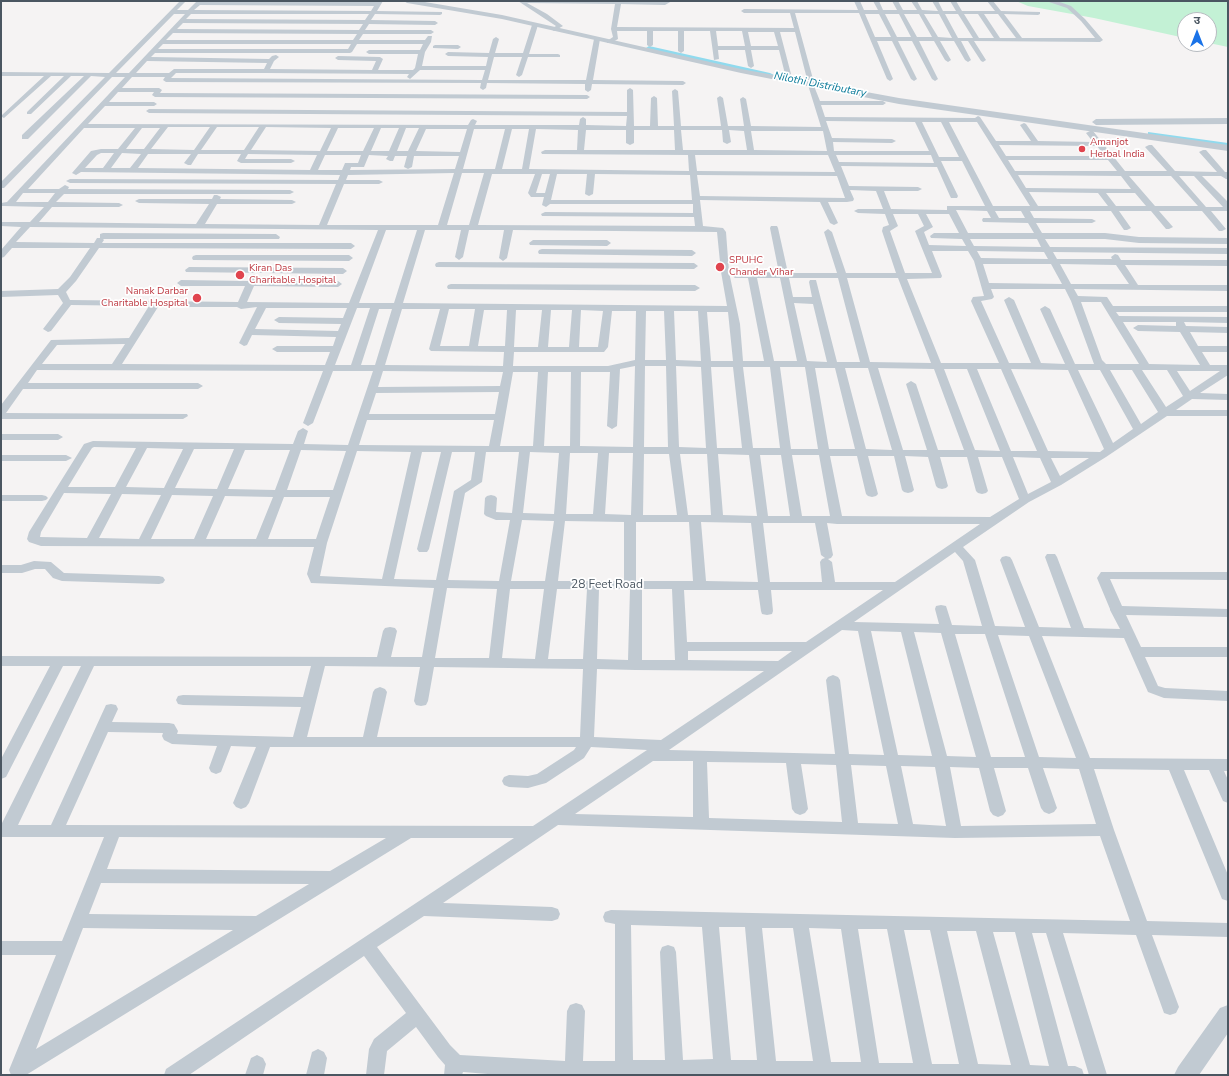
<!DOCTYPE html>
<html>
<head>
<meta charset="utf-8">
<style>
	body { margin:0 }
	#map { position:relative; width:1229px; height:1076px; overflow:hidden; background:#f5f3f3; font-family:"Nunito Sans","Noto Sans Devanagari",sans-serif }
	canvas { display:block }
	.frame { position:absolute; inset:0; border:2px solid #4a5661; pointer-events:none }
	.north { position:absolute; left:1177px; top:12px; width:40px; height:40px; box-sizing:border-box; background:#fff; border:1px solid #b7bbc0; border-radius:50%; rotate:0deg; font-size:11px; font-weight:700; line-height:16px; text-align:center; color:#4a5661 }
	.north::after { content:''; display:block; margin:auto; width:14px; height:18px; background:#1a73e8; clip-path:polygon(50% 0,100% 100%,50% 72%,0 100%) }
</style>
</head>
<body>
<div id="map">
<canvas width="1229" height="1076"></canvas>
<div class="frame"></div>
<div class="north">उ</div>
</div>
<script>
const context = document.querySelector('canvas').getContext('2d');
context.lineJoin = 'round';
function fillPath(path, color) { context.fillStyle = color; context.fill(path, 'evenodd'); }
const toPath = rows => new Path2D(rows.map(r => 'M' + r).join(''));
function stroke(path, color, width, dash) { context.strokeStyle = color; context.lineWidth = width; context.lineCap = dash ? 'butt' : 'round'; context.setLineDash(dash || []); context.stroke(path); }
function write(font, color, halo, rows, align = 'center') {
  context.font = font + ' "Nunito Sans",sans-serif'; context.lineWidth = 3.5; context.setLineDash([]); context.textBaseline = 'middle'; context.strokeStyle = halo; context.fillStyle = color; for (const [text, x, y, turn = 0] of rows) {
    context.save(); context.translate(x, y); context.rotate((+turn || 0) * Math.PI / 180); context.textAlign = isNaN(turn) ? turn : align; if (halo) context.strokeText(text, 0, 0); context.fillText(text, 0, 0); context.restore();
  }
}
const green = toPath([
	[1016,1,1228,1,1228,47,1209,43,1209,20,1185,20,1185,38,1094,18,1028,6]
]);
const canal = toPath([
	[649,46,770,73,774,75,770,77,647,49,646,48,649,46],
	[1148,132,1228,143,1228,147,1151,136,1148,136,1148,132]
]);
const minor = toPath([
	[180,1,186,1,177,10,188,10,197,1,376,2,383,1,377,11,442,12,442,14,440,15,375,14,371,20,435,21,438,23,435,25,369,24,365,30,431,30,434,32,431,34,363,34,359,40,425,40,428,36,432,36,431,42,425,52,422,66,486,66,488,57,448,56,445,54,448,52,489,53,493,39,496,37,499,39,495,53,523,53,532,25,535,23,538,25,529,54,558,54,560,55,560,57,528,57,522,75,519,77,516,75,522,57,494,57,488,80,586,80,594,39,597,37,600,39,593,80,683,81,686,83,683,85,592,84,591,90,588,92,585,90,585,84,487,83,486,88,483,90,480,88,481,83,166,82,163,80,165,77,132,77,122,88,159,88,162,90,160,93,587,95,590,97,587,99,155,97,152,95,154,92,118,92,109,102,154,102,157,104,154,106,105,106,88,124,468,125,471,120,473,119,477,121,475,125,579,125,580,119,583,117,586,119,586,125,626,126,627,116,149,113,146,111,149,109,627,112,627,90,630,88,633,90,634,126,650,126,651,98,654,96,657,98,658,126,674,126,672,91,675,89,678,91,681,126,721,126,717,98,720,96,723,98,728,126,744,126,740,99,743,97,746,99,751,126,821,127,808,85,817,79,820,81,814,86,820,101,883,101,886,103,883,105,821,105,825,117,975,118,978,116,980,117,996,141,1031,141,1020,125,1024,123,1026,124,1038,141,1093,142,1086,133,1090,131,1093,131,1125,171,1167,171,1145,147,1149,145,1152,145,1175,171,1217,172,1199,152,1203,150,1206,150,1225,172,1228,172,1228,179,1226,179,1221,176,1202,176,1228,202,1228,211,1211,211,1226,229,1222,231,1219,231,1202,211,1159,211,1173,227,1169,229,1166,229,1151,211,1119,211,1131,228,1127,230,1124,230,1111,211,1030,211,1034,218,1092,219,1096,221,1092,223,1036,223,1042,233,1105,233,1139,237,1228,238,1228,244,1139,243,1105,239,1045,239,1050,247,1228,248,1228,254,1053,252,1057,259,1112,259,1111,257,1115,254,1118,255,1121,260,1228,260,1228,266,1125,265,1138,285,1228,285,1228,291,1074,289,1078,296,1107,297,1113,306,1228,306,1228,312,1116,312,1119,316,1228,317,1228,323,1184,322,1186,326,1228,327,1228,333,1190,332,1198,346,1228,346,1228,352,1202,352,1210,365,1228,365,1228,375,1200,393,1228,394,1228,400,1192,399,1176,410,1228,410,1228,416,1167,416,1106,457,1061,485,1029,502,963,547,975,560,995,626,1025,627,1000,560,1002,557,1006,556,1010,557,1012,560,1039,627,1071,628,1045,557,1047,554,1055,554,1057,557,1084,628,1120,629,1110,610,1110,609,1097,578,1101,572,1228,572,1228,580,1110,579,1122,606,1228,609,1228,617,1126,615,1141,647,1228,647,1228,657,1145,657,1158,686,1165,688,1228,691,1228,701,1164,698,1148,692,1124,638,1042,636,1090,758,1228,759,1228,771,1224,771,1228,780,1228,803,1223,801,1209,770,1184,770,1228,875,1228,901,1222,899,1220,894,1169,770,1094,769,1114,830,1147,921,1228,923,1228,937,1152,935,1179,1007,1176,1013,1170,1015,1164,1013,1136,935,1063,933,1107,1075,1089,1075,1046,933,1032,933,1068,1066,1075,1066,1082,1069,1084,1075,500,1075,463,1072,462,1075,444,1075,445,1065,438,1057,416,1027,387,1051,384,1075,366,1075,369,1049,374,1039,406,1013,364,956,189,1075,164,1075,166,1069,514,838,411,838,26,1075,11,1075,9,1070,56,955,1,955,1,941,62,941,104,837,1,837,1,825,81,666,63,666,6,777,1,779,1,759,50,666,1,666,1,656,377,657,383,631,385,628,390,627,395,628,397,631,391,657,422,657,434,588,311,583,307,574,314,547,41,546,29,542,27,539,29,532,84,444,93,441,293,444,298,431,303,428,308,431,304,444,348,445,373,371,333,371,313,423,308,426,303,423,323,371,37,370,28,383,198,383,203,386,198,389,23,389,6,413,187,414,188,416,183,419,1,419,1,405,51,340,129,338,149,306,71,305,51,331,48,332,43,329,63,303,58,295,1,297,1,291,58,289,70,277,90,248,12,248,4,257,1,258,1,250,21,227,1,226,1,222,30,222,44,207,4,206,1,206,1,203,7,202,125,77,112,77,4,188,1,188,1,182,105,77,91,76,28,139,22,139,22,135,84,76,71,76,31,114,27,114,27,112,64,76,51,76,4,118,2,117,2,115,44,76,1,76,1,72,109,73,180,1],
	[200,5,374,6,371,11,194,10,200,5],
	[174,14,185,14,129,73,116,73,174,14],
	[191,14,369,14,365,20,186,19,191,14],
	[183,23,363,24,359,30,177,29,183,23],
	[173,33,357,34,353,40,166,40,173,33],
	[163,44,351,44,348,49,158,49,163,44],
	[357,44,423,44,420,50,369,50,366,52,369,54,418,54,415,68,413,70,378,70,383,59,380,57,338,56,335,58,338,60,376,61,372,70,270,69,274,61,279,57,276,55,272,56,269,59,151,57,155,53,350,53,352,52,357,44],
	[147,61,267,63,264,69,174,69,169,73,136,73,147,61],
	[420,70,485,70,482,80,171,78,176,73,266,73,409,74,407,77,410,79,420,70],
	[826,121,915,122,929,151,834,151,833,142,892,143,896,141,892,139,832,138,826,121],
	[922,122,941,122,959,157,939,157,922,122],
	[949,122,977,122,1030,206,993,206,949,122],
	[168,127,210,127,194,150,151,149,168,127],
	[217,127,259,127,244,150,201,150,217,127],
	[266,127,331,128,320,151,251,150,266,127],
	[84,128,135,128,118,149,101,149,91,151,72,173,76,175,81,172,340,175,338,180,70,179,66,181,70,183,336,184,319,225,205,224,217,204,292,204,296,202,292,200,220,199,221,197,217,195,214,195,212,199,139,199,135,201,139,203,209,204,196,224,39,222,52,207,119,207,123,205,119,203,56,202,64,194,290,194,294,192,290,190,68,189,69,187,65,185,59,189,28,189,84,128],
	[142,128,160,128,144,149,126,149,142,128],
	[338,128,374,128,363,151,327,151,338,128],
	[381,128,399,128,389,151,371,151,381,128],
	[406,128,419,128,408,151,397,151,406,128],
	[426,129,467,129,460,152,416,151,426,129],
	[474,129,505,129,495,169,463,169,474,129],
	[512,129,529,129,522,169,502,169,512,129],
	[536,129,578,130,577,150,545,150,541,152,542,154,688,155,689,171,529,169,536,129],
	[586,130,626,130,626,143,630,145,634,143,634,130,674,130,675,150,584,150,586,130],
	[681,130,722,130,723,142,727,144,731,142,729,130,744,131,747,150,683,150,681,130],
	[751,131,823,131,827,151,754,150,751,131],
	[999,145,1097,146,1105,156,1006,156,999,145],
	[101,153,114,153,103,168,85,168,97,155,101,153],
	[122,153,141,154,130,168,111,168,122,153],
	[148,154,191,154,184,163,188,165,191,165,198,154,241,154,237,161,241,163,291,163,295,161,291,159,245,159,248,154,317,155,310,170,138,168,148,154],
	[325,155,361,155,358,163,345,163,342,170,318,170,325,155],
	[369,155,388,156,386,159,390,161,393,161,395,156,407,156,404,167,408,169,412,167,414,156,459,156,455,169,350,170,351,167,364,167,369,155],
	[695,155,828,155,835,172,697,171,695,155],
	[836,155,931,155,934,163,839,162,836,155],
	[1008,160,1108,160,1117,171,1015,171,1008,160],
	[941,161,962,161,985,206,947,206,947,210,891,209,884,191,918,191,922,189,918,187,849,186,841,166,937,167,950,196,951,198,957,198,958,196,941,161],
	[454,173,438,225,327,225,344,184,379,184,383,182,379,180,346,180,348,175,454,173],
	[462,173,484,173,469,225,447,225,462,173],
	[492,174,535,174,528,193,531,197,544,197,542,205,546,207,550,204,693,204,693,213,545,212,541,214,542,216,694,217,695,226,478,225,492,174],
	[542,174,550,174,545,193,536,193,542,174],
	[557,174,587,174,585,194,589,196,593,194,595,174,690,175,692,200,551,200,557,174],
	[697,175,837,176,845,198,700,196,697,175],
	[1018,175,1121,176,1131,189,1026,188,1018,175],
	[1129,176,1171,176,1198,206,1155,206,1129,176],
	[1179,176,1194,176,1223,207,1206,207,1179,176],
	[850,190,876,191,883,209,858,209,854,211,858,213,885,214,889,225,883,227,882,231,896,273,846,273,832,232,828,229,824,232,837,273,788,273,778,228,777,226,771,226,770,228,779,273,752,271,735,272,731,275,735,278,748,278,764,361,743,361,740,324,729,272,726,232,723,228,703,226,700,200,820,202,830,223,834,225,838,223,828,202,847,202,853,201,854,199,850,190],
	[1029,192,1098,193,1108,206,1038,206,1029,192],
	[23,193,55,193,48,202,16,202,23,193],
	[1106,193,1135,193,1146,206,1116,206,1106,193],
	[956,210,987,211,991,218,983,218,982,220,983,222,1028,223,1034,233,968,233,956,210],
	[995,211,1021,211,1025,218,999,218,995,211],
	[893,214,918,214,924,226,915,231,932,273,905,273,890,231,898,226,893,214],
	[926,214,949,214,959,233,934,233,930,236,931,238,962,239,966,246,929,245,924,232,933,227,926,214],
	[30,227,281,229,378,230,349,303,247,302,254,286,338,287,342,284,338,281,257,281,258,277,254,274,251,275,248,281,181,280,177,283,181,286,245,286,238,302,70,300,66,292,76,281,99,248,351,249,355,246,351,243,102,243,104,240,103,239,279,239,280,237,276,234,103,233,100,234,100,238,97,238,94,243,16,242,30,227],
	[386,230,417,230,394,303,359,303,386,230],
	[425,230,461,230,455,257,459,260,463,257,469,230,504,230,499,258,503,261,507,258,513,230,717,232,721,272,727,306,403,303,425,230],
	[970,239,1037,239,1041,247,974,246,970,239],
	[932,251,968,251,974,261,984,296,973,297,971,301,999,363,941,363,907,279,941,278,942,276,932,251],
	[977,251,1044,252,1048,259,981,258,977,251],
	[983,264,1051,264,1062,284,989,283,983,264],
	[1060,264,1116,265,1129,284,1071,284,1060,264],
	[757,278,780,278,797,361,774,361,757,278],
	[789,278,838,278,860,362,837,362,816,280,810,280,809,282,812,297,793,297,789,278],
	[847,278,898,278,931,363,870,362,847,278],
	[991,289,1065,289,1071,301,1094,364,1075,364,1050,309,1045,306,1040,309,1065,364,1041,363,1014,300,1009,297,1004,300,1031,363,1009,363,981,301,992,299,994,297,991,289],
	[1081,302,1101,302,1139,364,1106,364,1102,360,1081,302],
	[794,303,813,304,827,362,807,361,794,303],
	[158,307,237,307,241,309,257,307,239,343,244,346,247,345,252,335,336,337,333,346,277,346,272,349,277,352,330,352,325,365,122,364,158,307],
	[266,308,347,308,343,318,279,317,274,320,279,323,341,324,338,331,255,329,266,308],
	[357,308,370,308,351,365,335,365,357,308],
	[379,309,392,309,375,365,361,365,379,309],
	[402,309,440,309,429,349,431,351,504,352,503,366,385,365,402,309],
	[449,309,475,309,469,346,440,346,449,309],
	[484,310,507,310,505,346,478,346,484,310],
	[516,310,542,310,538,347,514,347,516,310],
	[551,310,572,310,569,347,548,347,551,310],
	[581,310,603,311,598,347,579,347,581,310],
	[612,311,636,311,635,360,608,366,513,366,514,352,604,352,608,347,612,311],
	[646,311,664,311,666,360,645,360,646,311],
	[674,311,698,311,701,361,676,360,674,311],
	[707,312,728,312,733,361,711,361,707,312],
	[1123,322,1176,322,1176,326,1138,325,1133,328,1138,331,1180,332,1200,365,1149,364,1123,322],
	[125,344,112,364,42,364,57,345,125,344],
	[635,366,633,447,580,446,581,372,610,372,607,426,612,429,617,426,620,369,635,366],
	[645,366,666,366,668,447,644,447,645,366],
	[676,366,701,367,706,448,679,447,676,366],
	[711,367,733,367,742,448,717,448,711,367],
	[743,367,770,367,780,448,753,448,743,367],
	[780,367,805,367,818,449,791,449,780,367],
	[815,368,835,368,855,449,829,449,815,368],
	[845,368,868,368,892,450,866,449,845,368],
	[878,368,934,369,964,450,938,450,916,384,911,381,906,384,927,450,903,450,878,368],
	[944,369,967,369,1000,451,975,450,944,369],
	[977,369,1001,369,1037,451,1011,451,977,369],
	[1011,369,1068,370,1104,449,1100,452,1048,451,1011,369],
	[1078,370,1100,370,1133,429,1113,443,1078,370],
	[1110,370,1132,370,1158,412,1141,424,1110,370],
	[1142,370,1167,370,1183,396,1166,407,1142,370],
	[383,371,503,372,500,386,378,387,383,371],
	[1177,371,1220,371,1190,391,1177,371],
	[513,372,538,372,533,446,500,446,513,372],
	[548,372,571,372,570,446,544,446,548,372],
	[499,392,495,414,369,414,376,393,499,392],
	[367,420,494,420,489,446,359,445,367,420],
	[94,447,136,448,115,487,68,487,85,459,92,448,94,447],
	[147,448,183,449,164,488,126,487,147,448],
	[194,449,234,449,217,489,175,488,194,449],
	[245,450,290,450,275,490,228,489,245,450],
	[301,450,346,451,333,490,287,490,301,450],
	[357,451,411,452,382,579,320,576,327,543,357,451],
	[422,452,441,452,417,549,419,552,427,552,429,549,452,452,475,452,471,480,454,491,436,580,394,579,422,452],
	[486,452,519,452,512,513,496,512,497,498,495,496,491,495,487,496,485,498,484,514,486,516,496,520,510,520,499,581,448,580,465,493,482,482,486,452],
	[530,452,559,453,554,514,523,513,530,452],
	[570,453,598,453,593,514,566,514,570,453],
	[609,453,633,453,631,515,605,514,609,453],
	[644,454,669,454,677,515,643,515,644,454],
	[680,454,707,454,711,515,688,515,680,454],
	[718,454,749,455,757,516,723,515,718,454],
	[760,455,781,455,790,516,768,516,760,455],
	[792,455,819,455,830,516,802,516,792,455],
	[830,456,857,456,866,494,868,496,872,497,876,496,878,494,868,456,894,456,902,490,904,492,908,493,912,492,914,490,905,456,928,457,936,486,938,488,942,489,946,488,948,486,940,457,967,457,976,491,978,493,982,494,986,493,988,491,978,457,1002,457,1019,499,990,517,842,516,830,456],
	[1013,457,1040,458,1051,482,1028,494,1013,457],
	[1051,458,1089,458,1060,476,1051,458],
	[64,493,111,494,87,538,40,537,41,532,64,493],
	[122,494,161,495,139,539,99,538,122,494],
	[172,495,213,496,194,539,151,539,172,495],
	[225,496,273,497,256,539,206,539,225,496],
	[284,497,330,497,316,539,268,539,284,497],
	[522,520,554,521,545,581,511,581,522,520],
	[565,521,624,522,624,581,558,581,565,521],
	[636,522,689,522,693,581,636,581,636,522],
	[701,522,751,523,758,582,706,581,701,522],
	[763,523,815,523,821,555,825,558,822,559,820,562,822,582,770,582,763,523],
	[827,523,837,524,980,524,895,582,835,582,832,562,828,559,831,558,833,555,827,523],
	[955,552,963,561,982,626,952,625,947,609,946,606,941,605,936,606,935,609,939,624,854,622,955,552],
	[447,588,497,589,489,658,435,658,447,588],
	[510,589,544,589,535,659,502,658,510,589],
	[557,589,587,589,583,659,548,659,557,589],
	[599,589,630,589,628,660,597,659,599,589],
	[642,589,672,589,675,660,642,660,642,589],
	[684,590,758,590,761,611,762,614,767,615,772,614,773,611,771,590,883,590,806,642,687,642,684,590],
	[842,630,858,631,884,755,849,754,840,680,838,677,833,675,828,677,826,680,835,754,669,750,842,630],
	[871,631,901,632,932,756,898,755,871,631],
	[914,632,941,633,976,757,947,756,914,632],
	[955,634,985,634,1025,757,991,757,955,634],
	[998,635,1029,636,1076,758,1039,757,998,635],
	[688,651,792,651,778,661,688,660,688,651],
	[94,666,311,666,303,697,183,695,178,696,176,700,178,704,183,705,301,707,293,737,177,734,178,731,174,724,169,723,112,722,118,709,116,705,111,704,106,705,51,825,18,825,94,666],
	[325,666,420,667,414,701,416,705,421,706,426,705,428,701,434,667,583,669,580,737,377,737,387,692,385,689,380,687,375,689,373,692,363,737,307,737,325,666],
	[597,669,635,670,764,671,661,740,594,737,597,669],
	[108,732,163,733,162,736,164,740,172,744,217,746,209,768,211,772,216,774,221,772,231,746,256,747,233,803,236,807,241,809,246,807,249,803,270,747,576,747,574,750,537,774,528,776,509,775,504,777,502,781,504,785,509,787,528,788,546,783,584,758,591,747,647,750,533,826,66,825,108,732],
	[653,761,693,761,693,817,575,814,653,761],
	[707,762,786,763,792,809,795,813,800,815,805,813,808,809,801,764,836,765,842,822,709,818,707,762],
	[851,765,886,766,898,824,858,823,851,765],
	[901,766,935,767,946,826,913,824,901,766],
	[950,767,979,768,990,811,993,815,998,817,1003,815,1006,811,994,768,1028,768,1041,808,1044,812,1049,814,1054,812,1057,808,1043,768,1079,769,1096,824,961,826,950,767],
	[558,825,955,838,1100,836,1130,921,611,910,605,912,603,917,605,922,615,924,615,1061,583,1061,585,1011,582,1005,576,1003,570,1005,567,1011,565,1061,460,1055,450,1045,377,947,424,916,552,921,558,919,560,914,558,909,552,907,443,903,558,825],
	[119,837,386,838,330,871,107,869,119,837],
	[101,883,309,884,256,916,89,914,101,883],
	[631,925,702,927,713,1059,683,1060,676,952,674,947,668,945,662,947,660,952,665,1060,633,1060,631,925],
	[719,927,745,927,757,1060,731,1060,719,927],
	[83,928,233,930,36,1049,83,928],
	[762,928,793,928,813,1061,776,1061,762,928],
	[809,928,841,929,861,1062,831,1062,809,928],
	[858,929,887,929,913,1063,879,1063,858,929],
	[904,930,930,930,959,1064,932,1064,904,930],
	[947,931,976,931,1011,1065,978,1064,947,931],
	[993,932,1015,932,1049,1066,1030,1065,993,932],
	[518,1,672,1,665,5,621,4,617,27,794,28,790,13,744,13,741,11,744,9,858,10,854,1,860,1,864,10,878,10,873,1,879,1,883,10,897,10,892,1,898,1,903,10,917,10,911,1,917,1,922,10,938,11,932,1,938,1,943,11,956,11,950,1,956,1,962,11,995,11,987,1,993,1,1001,11,1040,12,1040,14,1038,15,1004,14,1022,38,1095,38,1081,21,1067,8,1046,1,1057,1,1071,6,1085,19,1103,40,1100,42,974,41,986,60,983,62,981,61,968,41,961,41,971,60,968,62,965,60,954,41,940,41,951,60,948,62,945,60,934,41,919,41,938,79,935,81,932,79,912,41,898,41,917,79,914,81,911,79,892,41,877,41,893,79,890,81,887,79,859,13,795,13,813,79,810,81,807,79,795,32,780,32,791,74,788,76,785,74,779,50,751,50,754,66,751,68,748,66,745,50,718,50,719,59,714,60,710,31,684,31,684,51,681,53,678,51,678,31,653,31,653,45,650,47,647,45,647,31,617,31,618,39,611,43,607,43,607,41,613,37,611,29,615,4,527,3,547,14,563,26,554,31,551,29,556,26,518,1],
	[865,14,879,14,891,37,875,37,865,14],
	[885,14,899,14,911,37,897,37,885,14],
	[904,14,919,14,932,37,917,37,904,14],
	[924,14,939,14,952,38,938,37,924,14],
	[945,14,958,14,973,38,958,38,945,14],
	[964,14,978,14,994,38,979,38,964,14],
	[984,14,998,14,1016,38,1000,38,984,14],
	[716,31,742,31,745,46,718,46,716,31],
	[748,32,774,32,778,46,751,46,748,32],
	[435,45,458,45,461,47,458,49,433,48,433,46,435,45],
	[533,240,607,240,611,243,607,246,530,245,529,243,533,240],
	[542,249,692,250,696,253,692,256,539,254,538,252,539,250,542,249],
	[196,255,349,255,353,258,349,261,193,260,192,258,193,256,196,255],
	[439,262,694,263,698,266,694,269,436,267,435,265,436,263,439,262],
	[189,267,343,268,347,271,343,274,186,272,185,270,189,267],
	[451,284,695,285,700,288,695,291,448,289,447,287,448,285,451,284],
	[1,434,58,434,63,437,58,440,1,440,1,434],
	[1,455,66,455,72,458,66,461,1,461,1,455],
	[1,495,42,495,46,496,48,498,46,500,42,501,1,501,1,495],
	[34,561,51,562,64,573,159,576,163,577,165,580,163,583,159,584,62,581,53,578,45,569,35,569,22,573,1,573,1,565,21,565,34,561],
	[318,1049,324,1052,327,1058,324,1075,306,1075,312,1052,318,1049],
	[257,1055,263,1058,266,1064,263,1075,245,1075,251,1058,257,1055]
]);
const tertiary = toPath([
	[404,1,419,1,502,15,741,69,899,98,1228,145,1228,151,899,104,741,73,502,19,407,3,404,1],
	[1228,118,1228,124,1096,125,1092,122,1096,119,1228,118],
	[1228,1005,1228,1033,1199,1075,1174,1075,1178,1067,1220,1008,1228,1005]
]);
const markers = [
	[1082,149,4,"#e0444e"],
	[720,267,5,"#e0444e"],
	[240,275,5,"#e0444e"],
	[197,298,5,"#e0444e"]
];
const farHealthnames = [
	["Amanjot",1090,143],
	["Herbal India",1090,155],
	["SPUHC",729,261],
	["Chander Vihar",729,273],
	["Kiran Das",249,269],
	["Charitable Hospital",249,281],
	["Nanak Darbar",188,292,"right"],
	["Charitable Hospital",188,304,"right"]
];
const farWaternames = [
	["Nilothi Distributary",820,85,11]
];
const streetNames = [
	["28 Feet Road",607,585]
];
fillPath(green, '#c3f1d5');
fillPath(canal, '#90daee');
fillPath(minor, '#c1cad2');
fillPath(tertiary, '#c1cad2');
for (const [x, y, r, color] of markers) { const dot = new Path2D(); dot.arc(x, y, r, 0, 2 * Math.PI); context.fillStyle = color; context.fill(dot); stroke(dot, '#fff', 1.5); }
write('10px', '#be3a42', '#fff', farHealthnames, 'left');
write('italic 11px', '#0c7c9b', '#fff', farWaternames);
write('12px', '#4a5661', '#fff', streetNames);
</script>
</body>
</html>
